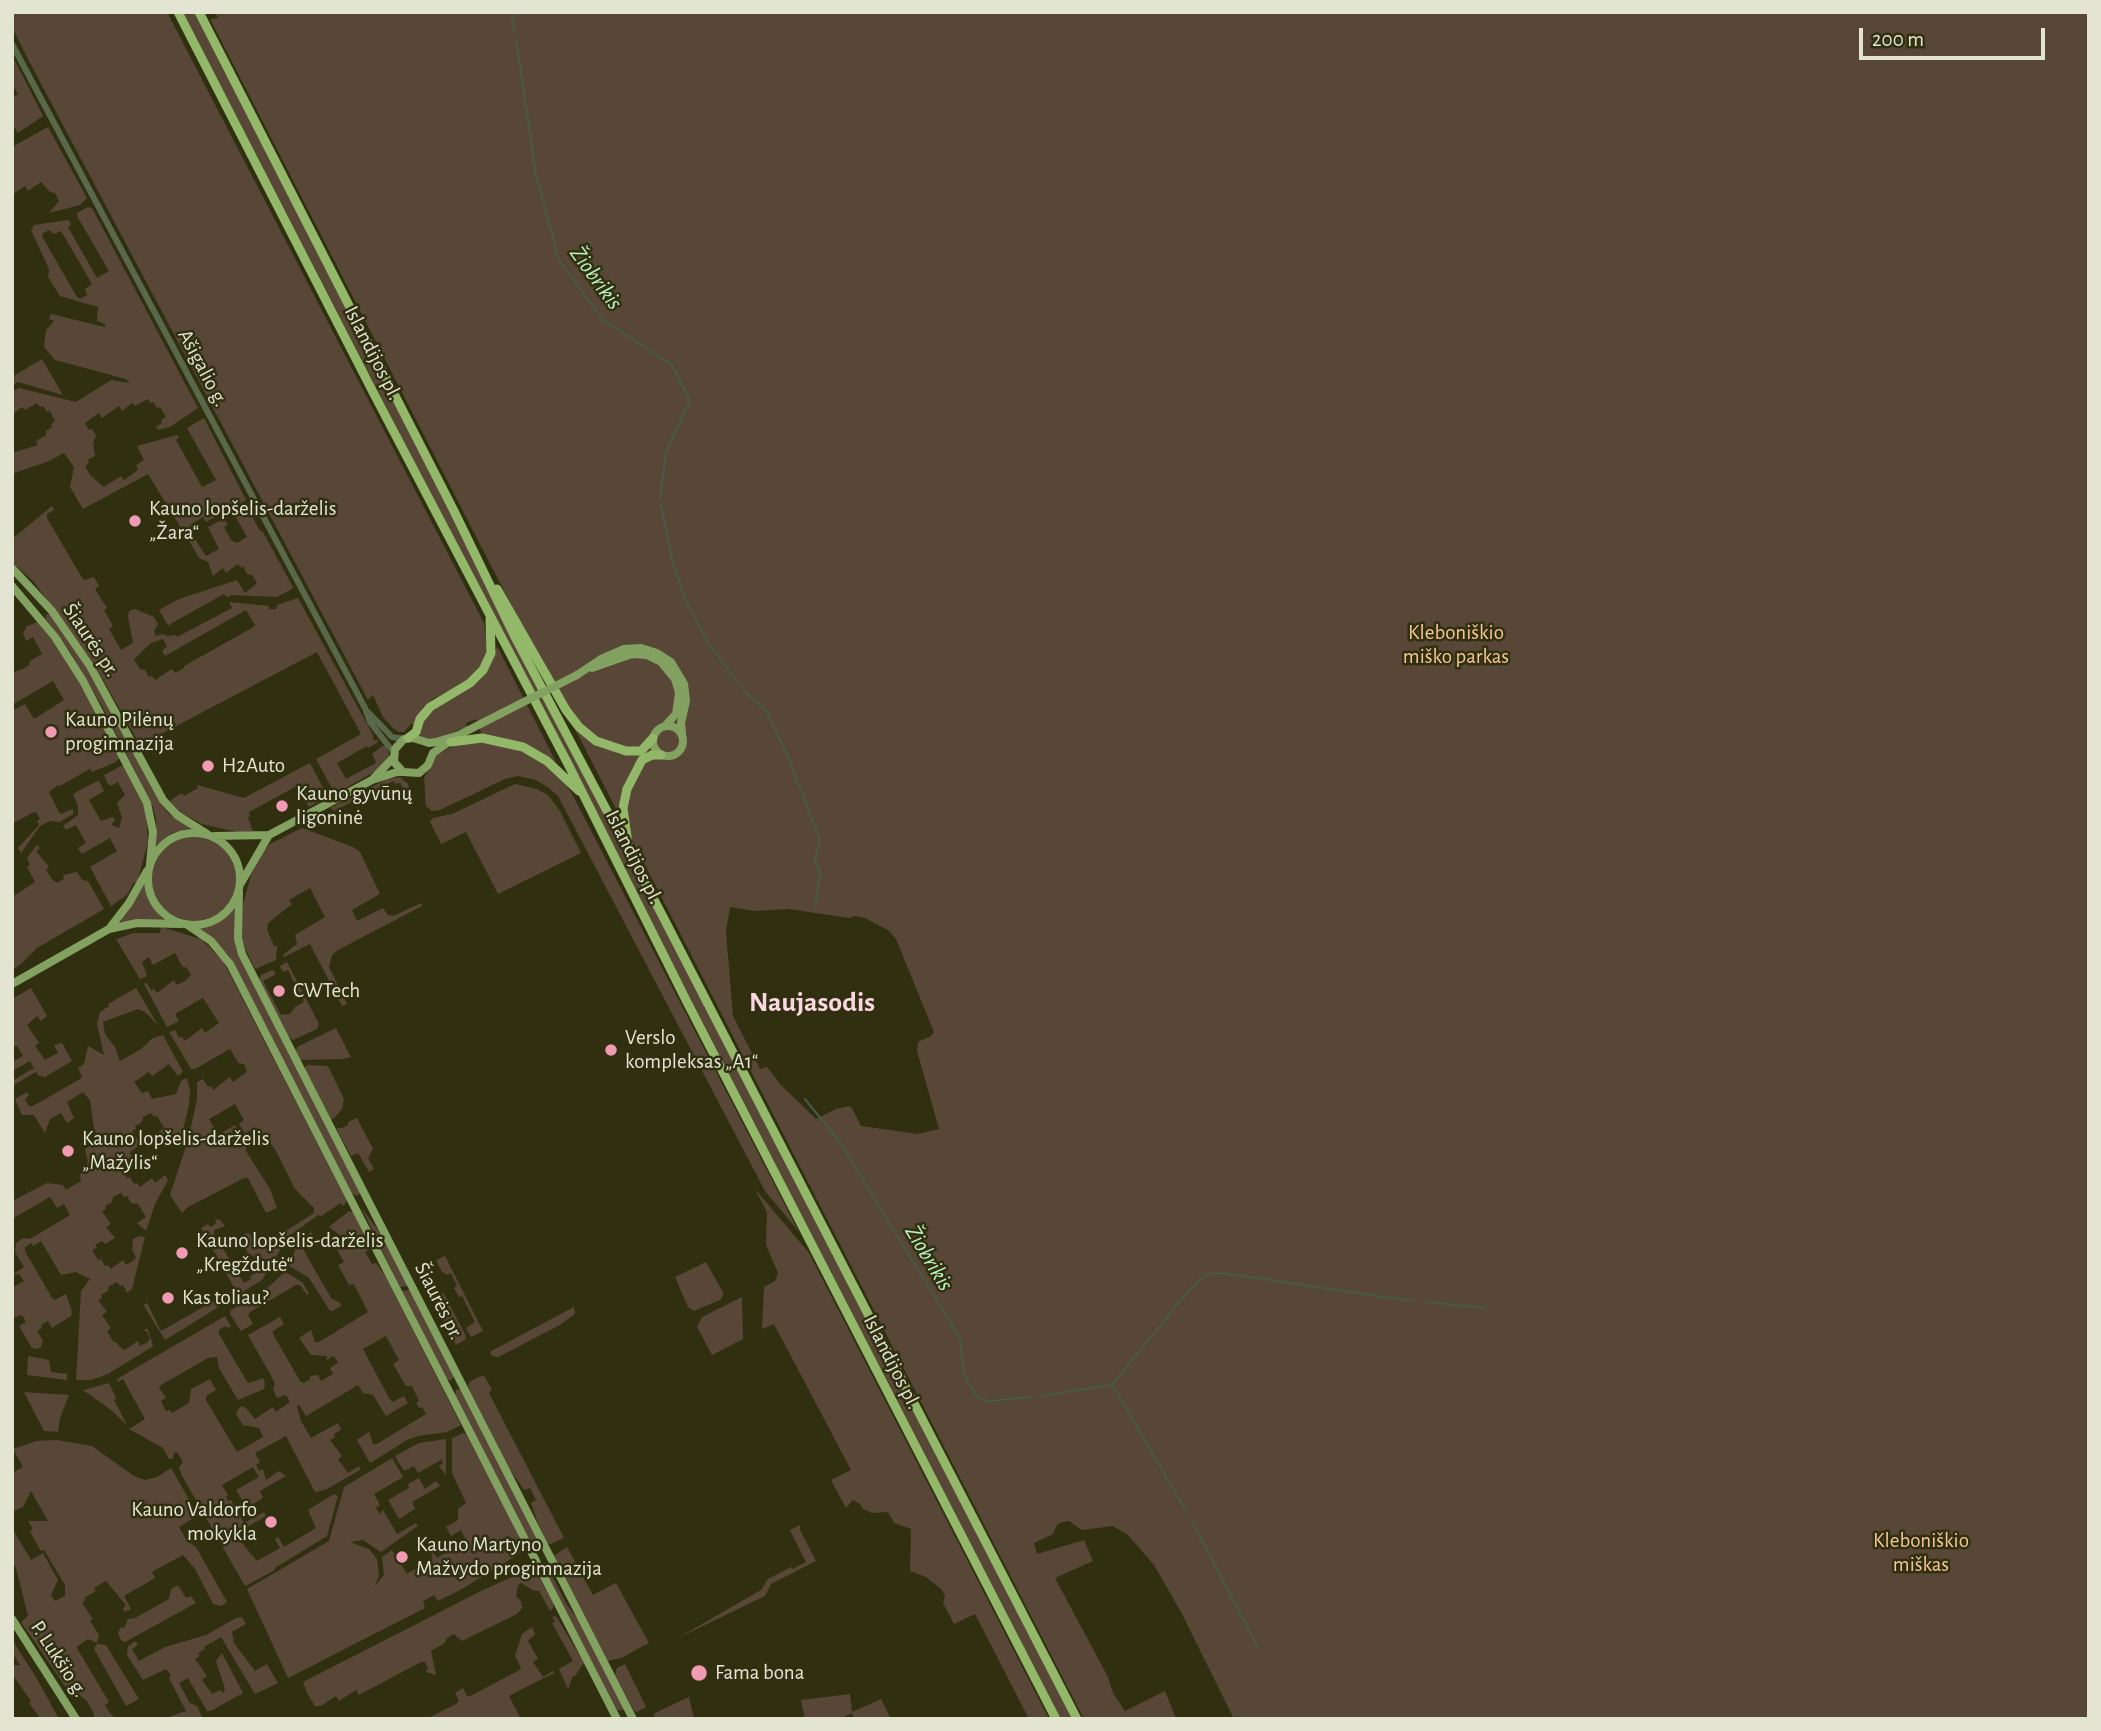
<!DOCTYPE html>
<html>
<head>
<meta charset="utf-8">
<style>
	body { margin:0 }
	#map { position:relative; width:2101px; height:1731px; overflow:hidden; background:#303011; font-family:"Alegreya Sans",sans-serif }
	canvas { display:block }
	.frame { position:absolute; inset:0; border:14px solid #e3e4d2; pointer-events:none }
	.scale { position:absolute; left:1859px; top:28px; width:186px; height:32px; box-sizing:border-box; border:4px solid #e3e4d2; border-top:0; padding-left:9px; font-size:21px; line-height:24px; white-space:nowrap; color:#e3e4d2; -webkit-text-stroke:5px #303011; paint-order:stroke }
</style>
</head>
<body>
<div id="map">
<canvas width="2101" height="1731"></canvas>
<div class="frame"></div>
<div class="scale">200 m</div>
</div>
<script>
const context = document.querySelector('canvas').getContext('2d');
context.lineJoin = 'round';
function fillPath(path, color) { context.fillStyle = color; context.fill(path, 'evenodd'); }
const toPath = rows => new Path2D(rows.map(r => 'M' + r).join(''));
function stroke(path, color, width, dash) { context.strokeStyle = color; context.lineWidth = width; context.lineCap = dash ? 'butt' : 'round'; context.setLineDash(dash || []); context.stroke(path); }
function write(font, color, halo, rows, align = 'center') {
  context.font = font + ' "Alegreya Sans",sans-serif'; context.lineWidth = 5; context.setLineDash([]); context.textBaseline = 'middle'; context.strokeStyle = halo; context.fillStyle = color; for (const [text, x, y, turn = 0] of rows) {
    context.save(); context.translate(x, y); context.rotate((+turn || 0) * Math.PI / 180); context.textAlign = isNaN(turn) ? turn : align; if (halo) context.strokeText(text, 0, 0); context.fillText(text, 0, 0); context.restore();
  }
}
const green = toPath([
	[12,12,167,12,484,623,488,650,483,664,466,682,433,699,423,707,414,725,411,724,404,732,399,732,394,729,383,717,373,695,368,700,29,61,12,27],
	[183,12,194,12,1072,1719,1061,1719],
	[215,12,2089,12,2089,1719,1234,1719,1182,1614,1154,1565,1128,1535,1113,1526,1082,1530,1069,1521,1062,1522,1057,1525,1053,1534,1034,1543,1037,1554,1084,1540,1093,1561,1055,1578,1108,1677,1113,1693,1125,1711,1165,1691,1176,1719,1084,1719,210,19,218,18],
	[730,907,755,911,789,909,849,918,855,916,865,918,888,930,896,939,934,1032,931,1036,918,1042,917,1051,939,1129,918,1134,861,1126,852,1108,849,1106,836,1109,816,1119,780,1084,767,1067,760,1069,733,1016,726,932],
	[12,55,43,116,18,133,12,124,12,98,18,94,12,84],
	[48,127,87,198,80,205,49,213,59,201,55,193,50,192,41,182,28,191,25,186,12,195,12,147],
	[88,207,92,208,198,408,170,427,158,430,156,427,162,423,161,420,166,417,160,407,157,408,153,402,150,403,148,399,135,406,132,403,122,411,119,406,102,418,99,413,85,423,89,430,92,429,96,435,93,444,95,456,88,460,89,463,85,466,90,475,104,487,121,476,124,480,138,470,136,465,144,460,137,446,177,435,179,437,176,440,202,487,216,480,187,428,204,418,246,500,206,522,203,517,190,525,193,530,184,533,148,474,83,509,70,487,74,467,64,453,49,461,12,474,12,453,38,445,36,441,46,435,46,431,52,427,51,424,55,421,50,411,47,412,43,406,40,407,37,403,25,410,22,407,12,415,12,392,19,388,76,402,111,380,130,383,126,379,55,360,44,347,46,330,54,321,49,319,51,314,105,327,105,324,97,321,98,307,60,296,48,277,49,269,31,230,34,225,69,220,71,224,68,227,97,278,109,271,77,216,77,213],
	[49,230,54,234,61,231,92,284,85,289,87,295,80,299,77,297,43,238,42,234],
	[42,359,63,395,18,382,12,385,12,377],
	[52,506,54,510,47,514,47,518,82,578,85,580,94,577,99,586,95,589,107,608,104,610,113,626,109,629,121,650,133,643,128,617,129,611,135,609,154,617,158,624,154,631,156,636,163,634,167,636,176,635,177,637,232,608,229,602,269,606,269,609,276,609,277,605,298,598,373,735,373,739,375,741,378,739,377,743,368,748,367,746,337,763,346,779,376,763,372,754,382,746,386,746,390,757,376,771,335,794,316,759,361,734,317,652,140,745,94,664,34,582,12,562,12,539],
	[246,610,255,625,252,628,184,666,184,668,175,673,172,669,155,680,152,676,149,677,145,670,140,669,134,659,151,643,163,639,167,646,162,651,165,656],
	[246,506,252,511,251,514,260,531,263,532,293,587,292,589,277,597,232,595,227,597,224,594,170,624,171,626,167,624,159,610,179,599,237,580,245,593,257,583,252,575,247,574,243,566,241,568,238,564,226,573,223,568,213,576,208,562,199,558,188,539,193,536,206,556,219,549,208,527,224,519,228,524,224,527,231,540,237,543,247,537,234,514],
	[47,614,50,614,84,662,160,803,169,814,191,828,172,833,155,847,156,820,153,807,103,708,70,652,45,618],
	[38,622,56,645,95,708,120,757,116,762,92,772,90,769,60,786,58,785,49,792,60,814,73,809,73,814,60,822,50,821,40,826,21,853,18,848,39,825,37,821,40,819,36,812,32,813,12,824,12,711,25,704,34,719,64,700,53,681,12,705,12,669,14,672,23,669,29,665,30,661,42,654,33,637,26,641,23,633,27,626],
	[497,646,556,762,554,764,533,748,516,741,482,735,476,719,466,723,467,727,433,740,427,740,419,735,426,716,434,707,480,680,488,670],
	[466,742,483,742,516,748,548,766,562,779,571,792,799,1232,765,1191,558,796,549,788,536,780,518,776,505,779,440,810,432,811,426,806,424,778,436,755,451,747],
	[310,763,328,797,309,807,297,786,249,812,250,816,248,818,253,831,237,832,202,824,180,812,170,802,172,799,182,793,184,796,198,788,197,785,244,798],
	[121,766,124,766,146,810,148,842,137,883,134,882,127,895,111,906,90,867,117,851,110,838,82,854,78,848,86,843,76,825,66,830,63,826,78,815,78,806,73,794,97,781,99,781,104,791,89,800,101,821,113,817,115,820,111,825,119,828,122,818,117,803,125,795,118,782,111,786,108,784,104,775],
	[400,777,408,784,410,795,408,796,400,783,396,784,393,781,386,785,387,789,374,797,365,795,334,811,330,808,387,779],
	[515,784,537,789,548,795,560,811,581,853,498,894,466,832,441,844,430,821,433,818,452,814],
	[302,828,353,847,360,852,380,894,352,910,357,921,383,908,388,915,393,916,421,903,422,906,338,950,332,955,329,967,347,1004,342,1006,310,944,284,957,283,955,297,944,295,935,325,917,310,888,289,900,292,904,268,923,267,929,274,946,277,946,276,960,255,969,241,940,243,905,251,875,261,854,270,844],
	'152 879a42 42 0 1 1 84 0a42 42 0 1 1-84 0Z',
	[37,845,40,848,36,851,49,867,46,870,52,879,57,883,64,879,63,875,77,872,82,880,88,881,104,909,37,948,21,964,12,970,12,897,35,882,27,867,30,864,27,858],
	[143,880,148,900,164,921,122,922,120,918],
	[234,909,236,948,356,1184,360,1193,358,1196,352,1194,230,957,211,937,197,929,218,923],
	[161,927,201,939,223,961,347,1201,343,1206,341,1203,321,1216,318,1215,288,1237,262,1280,165,1340,144,1306,145,1304,147,1303,161,1331,235,1289,201,1228,208,1224,210,1227,216,1224,215,1220,218,1219,221,1221,225,1226,214,1230,214,1234,244,1283,251,1279,250,1276,258,1272,261,1262,247,1252,243,1240,244,1234,249,1233,258,1246,262,1246,314,1213,314,1208,295,1189,276,1151,268,1140,262,1136,246,1147,246,1151,270,1189,277,1208,266,1213,248,1178,244,1178,188,1207,182,1213,170,1195,189,1137,197,1099,197,1082,203,1079,208,1087,211,1086,213,1090,230,1077,233,1082,247,1072,244,1064,238,1063,230,1049,195,1069,191,1069,169,1032,175,1030,179,1038,182,1037,185,1041,202,1028,205,1033,219,1023,203,998,175,1014,179,1021,167,1027,144,984,146,982,151,990,154,989,157,993,174,980,177,985,185,981,191,975,187,968,182,966,175,953,153,965,149,957,142,962,147,976,140,979,116,939,134,933,160,933],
	[235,1104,244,1120,239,1124,245,1134,250,1130,252,1134,244,1139,241,1136,231,1141,228,1135,237,1129,235,1125,218,1135,209,1119],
	[287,962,319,1024,317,1029,293,1040,287,1036,259,980,261,975,272,970,274,971,276,974,263,981,281,1015,290,1014,295,1007,304,1002,288,970,283,972,280,966],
	[31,988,47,1016,41,1021,37,1016,27,1025,39,1043,35,1046,45,1060,58,1053,54,1045,62,1043,72,1061,45,1077,39,1076,36,1072,12,1086,12,1081,34,1068,30,1061,12,1071,12,1062,23,1056,17,1046,12,1047,12,999],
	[136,988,158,1025,145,1012,138,1009,103,1022,105,1034,115,1047,120,1061,141,1049,153,1038,163,1035,183,1072,178,1076,169,1064,152,1076,149,1072,134,1082,142,1093,148,1091,152,1099,176,1094,181,1081,187,1078,190,1090,189,1105,179,1147,168,1144,163,1139,159,1132,164,1128,157,1116,154,1117,151,1113,143,1117,142,1122,135,1126,136,1129,132,1131,141,1144,130,1152,132,1158,125,1163,126,1166,122,1168,127,1178,130,1177,134,1184,137,1183,140,1187,152,1178,155,1183,165,1175,168,1180,155,1204,146,1231,137,1223,146,1217,138,1204,131,1203,127,1196,124,1197,121,1193,113,1197,112,1202,105,1206,106,1209,102,1211,111,1224,106,1227,115,1238,105,1244,102,1241,95,1245,97,1248,92,1250,98,1260,101,1259,105,1266,108,1265,111,1269,123,1260,126,1265,133,1261,136,1257,132,1250,133,1239,140,1236,145,1237,132,1289,127,1293,123,1285,120,1286,117,1282,109,1286,108,1291,101,1295,102,1298,98,1300,107,1312,102,1315,111,1328,107,1331,113,1341,117,1343,121,1348,125,1350,138,1341,140,1346,148,1342,150,1338,146,1331,143,1331,147,1328,153,1345,152,1347,108,1374,91,1380,76,1380,81,1291,90,1279,76,1272,61,1275,41,1241,33,1246,32,1243,25,1247,25,1251,52,1298,55,1300,66,1294,72,1312,71,1316,52,1328,48,1321,41,1325,42,1328,37,1331,43,1341,41,1347,37,1349,32,1348,19,1326,26,1322,22,1315,12,1318,12,1288,24,1281,19,1274,12,1275,24,1267,15,1252,16,1243,23,1238,30,1239,70,1215,64,1204,57,1208,50,1197,12,1219,12,1198,14,1200,47,1183,63,1185,66,1190,81,1181,80,1175,88,1162,85,1149,96,1142,90,1100,83,1092,67,1102,74,1118,67,1123,61,1113,50,1119,45,1133,34,1115,22,1115,15,1099,27,1092,29,1095,25,1099,29,1106,33,1106,80,1079,82,1076,78,1068,84,1064,88,1046,104,1055,97,1024,100,1012,109,1006,108,1004],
	[336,1028,351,1057,343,1059,300,1060,296,1052,297,1047],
	[307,1065,328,1066,344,1099,342,1109,335,1117,331,1120,304,1069],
	[357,1118,373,1149,368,1158,374,1169,369,1172,358,1153,351,1156,337,1130,337,1128,342,1128,348,1125,348,1122],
	[755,1189,809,1253,1049,1719,1029,1719,975,1614,954,1624,943,1603,945,1596,941,1589,926,1577,910,1571,911,1529,894,1523,888,1512,872,1513,863,1509,860,1504,853,1500,846,1508,831,1480,851,1470,774,1324,762,1329,764,1287,775,1281,778,1273,766,1245,767,1212],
	[361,1207,381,1234,408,1286,400,1287],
	[349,1211,353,1212,360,1224,369,1250,365,1252,372,1264,376,1263,386,1277,461,1425,447,1432,418,1436,407,1440,370,1463,357,1440,369,1432,373,1444,377,1444,426,1414,422,1407,419,1408,416,1403,419,1401,412,1386,406,1386,393,1364,399,1360,386,1336,363,1349,390,1400,393,1402,404,1396,408,1403,386,1416,373,1395,363,1393,358,1385,306,1416,299,1405,297,1406,301,1421,311,1438,338,1423,341,1430,334,1434,335,1437,330,1440,342,1456,338,1459,348,1473,359,1466,360,1470,325,1490,315,1492,286,1436,255,1453,260,1462,256,1465,259,1471,263,1469,266,1480,279,1471,286,1476,260,1491,263,1498,247,1508,236,1490,259,1477,253,1467,222,1485,228,1495,226,1496,228,1501,231,1500,244,1523,264,1512,266,1516,240,1531,237,1537,257,1561,280,1548,275,1539,278,1537,284,1547,316,1528,308,1510,334,1494,338,1496,327,1536,275,1568,275,1570,245,1586,181,1474,179,1467,183,1462,177,1452,174,1453,173,1459,169,1459,163,1448,129,1429,145,1419,123,1379,117,1382,117,1379,225,1316,231,1326,228,1328,226,1326,219,1330,219,1334,246,1380,249,1383,263,1378,265,1383,264,1389,238,1400,219,1368,217,1357,208,1358,161,1385,159,1388,166,1398,161,1401,166,1411,170,1410,172,1413,189,1403,191,1389,210,1379,216,1390,206,1396,206,1400,237,1452,263,1437,259,1428,243,1425,236,1414,238,1409,242,1406,246,1408,255,1419,273,1407,276,1412,290,1402,286,1395,277,1398,273,1389,275,1385,274,1381,248,1335,280,1317,284,1324,273,1331,273,1334,300,1381,303,1383,310,1379,310,1376,318,1375,321,1381,333,1374,330,1368,338,1363,334,1356,326,1360,327,1356,311,1355,299,1338,311,1330,315,1342,319,1342,368,1312,354,1284,349,1285,338,1265,344,1262,336,1248,349,1242,329,1227],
	[311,1232,315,1241,304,1248,304,1251,331,1298,341,1304,341,1306,332,1311,330,1311,309,1278,289,1266,297,1245],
	[445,1256,483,1331,471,1337,466,1328,475,1322,462,1296,459,1297,454,1288,457,1286,451,1273,447,1275,442,1272,436,1260],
	[706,1262,724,1294,720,1300,694,1311,688,1307,675,1277],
	[285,1272,302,1282,309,1294,307,1295,300,1285,296,1285,250,1312,248,1315,253,1324,241,1331,230,1314,231,1310,266,1289],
	[410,1290,454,1376,451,1381,447,1379,402,1291],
	[441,1293,444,1294,466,1336,465,1340,456,1345,431,1298],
	[742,1297,743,1339,712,1355,697,1327,702,1317],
	[574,1307,575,1314,560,1325,498,1357,492,1356,490,1352,493,1350],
	[28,1356,49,1360,51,1372,67,1374,67,1380,27,1375],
	[484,1376,492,1389,489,1393,564,1538,551,1544,547,1543,538,1523,531,1503,536,1500,530,1488,524,1490,509,1468,471,1393,468,1386,470,1382,478,1377],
	[109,1383,116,1398,114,1400,127,1425,111,1410,83,1390],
	[456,1389,461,1390,537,1540,534,1543,527,1536,455,1396],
	[24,1392,69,1395,60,1418,58,1432,44,1431],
	[463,1433,466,1434,518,1533,521,1545,519,1554,462,1589,438,1601,434,1595,423,1601,425,1608,288,1678,247,1589,329,1541,344,1487,392,1458,403,1477,374,1494,380,1505,376,1508,380,1514,383,1510,397,1534,416,1523,418,1526,381,1552,363,1540,350,1542,369,1549,377,1559,379,1575,375,1586,384,1575,382,1557,392,1550,407,1574,433,1558,429,1550,430,1547,437,1558,466,1540,461,1530,451,1536,446,1527,458,1520,458,1509,466,1503,452,1473,452,1438],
	[446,1439,446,1475,439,1466,443,1463,441,1460,418,1473,414,1466,404,1471,395,1456,419,1443],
	[57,1440,92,1446,134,1476,145,1480,157,1477,171,1468,198,1515,179,1527,187,1541,196,1547,227,1602,221,1606,213,1604,195,1569,183,1555,152,1572,155,1578,124,1596,131,1609,125,1612,123,1609,126,1605,106,1581,94,1588,96,1591,84,1598,85,1600,82,1603,93,1619,90,1621,99,1635,97,1643,88,1639,77,1647,78,1650,109,1702,105,1705,109,1712,116,1719,94,1719,94,1714,87,1701,78,1694,71,1695,21,1622,28,1616,16,1568,12,1561,12,1528,31,1560,43,1553,58,1580,51,1595,55,1601,65,1596,65,1585,44,1550,41,1551,30,1532,33,1529,28,1521,48,1521,31,1491,23,1507,12,1512,12,1473,23,1467,13,1449,37,1441],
	[419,1478,425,1489,436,1481,440,1486,412,1502,415,1509,399,1519,388,1500,409,1488,408,1484],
	[800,1525,800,1530,816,1561,771,1584,765,1596,678,1638,761,1590,768,1579,791,1567,793,1569,806,1562,790,1530],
	[567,1547,593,1595,616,1583,649,1643,621,1658,608,1661,554,1556],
	[547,1566,567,1605,579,1621,625,1710,617,1710,544,1569],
	[528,1570,537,1573,553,1603,553,1608,550,1611,539,1591,534,1591,521,1583,518,1585,516,1596,521,1601,522,1608,517,1614,462,1641,454,1634,447,1638,445,1643,431,1651,436,1675,426,1672,428,1669,425,1662,421,1662,359,1695,356,1690,339,1701,336,1696,321,1706,315,1706,307,1693,303,1682,481,1591],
	[178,1585,186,1598,191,1596,196,1603,125,1642,121,1640,118,1633,121,1627,124,1628,128,1619,135,1618,169,1599,171,1589],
	[556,1616,584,1663,575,1676,573,1676,568,1689,559,1669,573,1661,552,1623,555,1621,552,1617],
	[242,1617,246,1624,232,1632,234,1643,255,1671,267,1664,278,1683,255,1694,221,1637,204,1647,205,1649,198,1653,200,1656,195,1659,207,1676,202,1680,212,1694,220,1690,223,1693,225,1689,216,1661,222,1653,243,1693,211,1711,207,1711,188,1678,179,1683,190,1703,197,1706,203,1719,163,1719,186,1711,169,1678,171,1675,166,1669,143,1680,127,1655,128,1646,135,1641,138,1645,132,1649,139,1661,165,1647,206,1635,236,1618],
	[532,1627,535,1634,528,1641,538,1659,533,1662,543,1677,553,1671,554,1673,509,1696,521,1719,426,1719,456,1704,459,1701,455,1693,463,1688,467,1696,470,1696,518,1671,521,1668,515,1656,522,1634],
	[12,1640,36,1677,59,1719,41,1719,29,1703,31,1701,12,1674,12,1665,20,1665,12,1652],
	[97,1644,106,1645,139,1699,126,1706,94,1649],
	[625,1664,646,1707,637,1712,634,1711,615,1675,617,1668],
	[850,1694,852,1712,881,1699,891,1719,854,1719,852,1713,840,1719,805,1719,801,1700],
	[689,1697,694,1719,656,1719,654,1716,655,1713]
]);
const stream = toPath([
	[515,32,512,21,517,12],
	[516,39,536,175,559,260,603,320,672,365,690,401,666,452,660,498],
	[661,505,673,563,686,601,708,643,746,693,767,712,788,757,820,839,815,860,820,872,815,908],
	[805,1099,839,1141,960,1338,964,1375,976,1396,988,1401,1031,1397],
	[1427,1302,1484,1308],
	[1112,1385,1186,1294,1199,1280,1209,1274,1222,1273,1412,1301],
	[1113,1386,1186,1511],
	[1042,1396,1111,1385],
	[1193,1523,1258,1648]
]);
const minor = toPath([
	[12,44,365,708,370,722,394,753],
	[368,712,392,737,404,739]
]);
const major = toPath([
	[12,568,52,611,90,666,163,800,177,815,207,834],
	[12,586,55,637,83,681,147,803,153,832,150,864],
	[592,668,632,654,647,655,661,662,675,679,679,693,676,714,665,726],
	[577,675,601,659,624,649,641,648,657,653,671,662,684,684,686,701,681,723,682,733],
	'653 741a15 15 0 1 1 30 0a15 15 0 1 1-30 0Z',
	[459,735,433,753,428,765,419,773,403,772,394,762,395,749,404,739,413,738,429,743,436,742,459,735,500,714],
	[372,780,394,757],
	'148 879a46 46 0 1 1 92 0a46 46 0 1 1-92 0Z',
	[215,836,269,835,372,780,397,772,403,772],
	[241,883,269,835],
	[239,893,238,939,242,954,633,1719],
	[186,924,211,941,230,964,617,1719],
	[109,929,129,903,147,871],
	[12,984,109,929,137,923,180,924],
	[12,1619,76,1719]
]);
const highway = toPath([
	[178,12,374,394,569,766,687,1002,1056,1719],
	[199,12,454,511,516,639,660,911,1077,1719],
	[497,589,566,710,579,727,596,741,626,751,641,751,653,738],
	[408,738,416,732,420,719,430,707,470,683,483,670,491,653,490,618],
	[451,742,482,738,523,747,547,761,579,791],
	[628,844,623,808,627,789,642,760,652,755,661,755]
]);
const majorBridge = toPath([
	[500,714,577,675]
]);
const markers = [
	[135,521,7,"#f19ab4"],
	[51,732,7,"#f19ab4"],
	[208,766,7,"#f19ab4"],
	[282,806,7,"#f19ab4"],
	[279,991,7,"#f19ab4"],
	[611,1050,7,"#f19ab4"],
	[68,1151,7,"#f19ab4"],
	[182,1253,7,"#f19ab4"],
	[168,1298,7,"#f19ab4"],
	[271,1522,7,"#f19ab4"],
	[402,1557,7,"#f19ab4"],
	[699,1673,9,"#f19ab4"]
];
const streetNames = [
	["Islandijos pl.",373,353,63],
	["Ašigalio g.",203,368,62],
	["Šiaurės pr.",91,640,56],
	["Islandijos pl.",634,857,63],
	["Šiaurės pr.",439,1301,63],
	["Islandijos pl.",892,1362,63],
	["P. Lukšio g.",59,1659,57]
];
const poiNames = [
	["Kauno lopšelis-darželis",149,509],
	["„Žara“",149,533],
	["Kauno Pilėnų",65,720],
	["progimnazija",65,744],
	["H2Auto",222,766],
	["Kauno gyvūnų",296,794],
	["ligoninė",296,818],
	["CWTech",293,991],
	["Verslo",625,1038],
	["kompleksas „A1“",625,1062],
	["Kauno lopšelis-darželis",82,1139],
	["„Mažylis“",82,1163],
	["Kauno lopšelis-darželis",196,1241],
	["„Kregždutė“",196,1265],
	["Kas toliau?",182,1298],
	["Kauno Valdorfo",257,1510,"right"],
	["mokykla",257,1534,"right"],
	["Kauno Martyno",416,1545],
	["Mažvydo progimnazija",416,1569],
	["Fama bona",715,1673]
];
const parkNames = [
	["Kleboniškio",1456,633],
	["miško parkas",1456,657],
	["Kleboniškio",1921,1541],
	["miškas",1921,1565]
];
const waterNames = [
	["Žiobrikis",596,278,54],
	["Žiobrikis",929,1258,59]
];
const districtNames = [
	["Naujasodis",812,1003]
];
fillPath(green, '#584737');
stroke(stream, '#465a46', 2);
stroke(minor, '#596849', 6);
stroke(major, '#83a160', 8);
stroke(highway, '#93b869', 9);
stroke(majorBridge, '#83a160', 8);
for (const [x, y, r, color] of markers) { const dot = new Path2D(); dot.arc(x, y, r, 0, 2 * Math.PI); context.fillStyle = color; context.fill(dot); stroke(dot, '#303011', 2.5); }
write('21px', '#e3e4d2', '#303011', streetNames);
write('21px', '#e3e4d2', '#303011', poiNames, 'left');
write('21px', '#f6c595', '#303011', parkNames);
write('italic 23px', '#bbf3c6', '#303011', waterNames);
write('bold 28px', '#fbd8e1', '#303011', districtNames);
</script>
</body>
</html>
